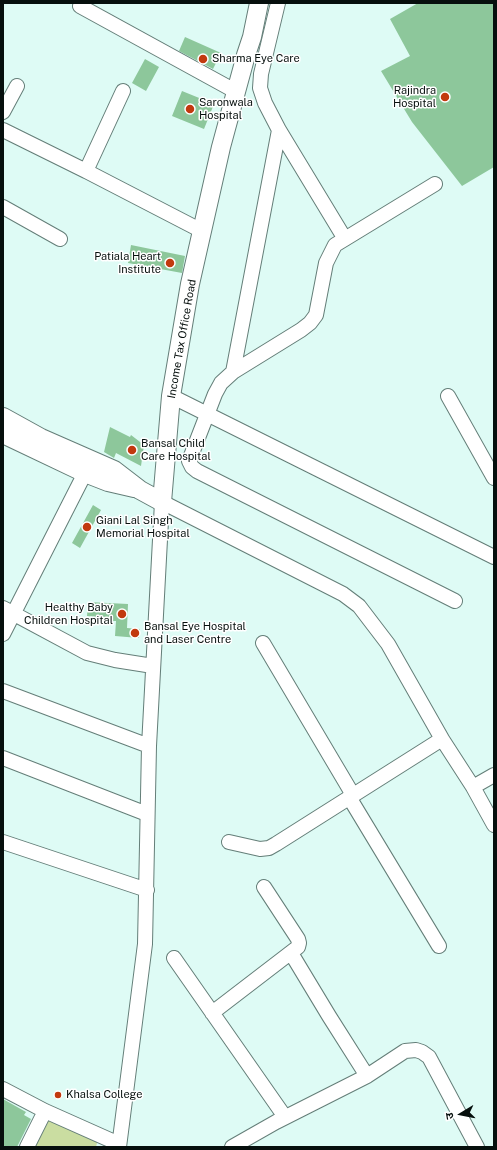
<!DOCTYPE html>
<html>
<head>
<meta charset="utf-8">
<style>
	body { margin:0 }
	#map { position:relative; width:497px; height:1150px; overflow:hidden; background:#defbf5; font-family:"Public Sans","Noto Sans Devanagari",sans-serif }
	canvas { display:block }
	.frame { position:absolute; inset:0; border:4px solid #060f0d; pointer-events:none }
	.north { position:absolute; left:441px; top:1094px; width:40px; height:40px; -webkit-text-stroke:3px #fff; paint-order:stroke; rotate:260deg; font-size:11px; font-weight:700; line-height:16px; text-align:center; color:#060f0d }
	.north::after { content:''; display:block; margin:auto; width:14px; height:18px; background:#060f0d; clip-path:polygon(50% 0,100% 100%,50% 72%,0 100%) }
</style>
</head>
<body>
<div id="map">
<canvas width="497" height="1150"></canvas>
<div class="frame"></div>
<div class="north">उ</div>
</div>
<script>
const context = document.querySelector('canvas').getContext('2d');
context.lineJoin = 'round';
function fillPath(path, color) { context.fillStyle = color; context.fill(path, 'evenodd'); }
const toPath = rows => new Path2D(rows.map(r => 'M' + r).join(''));
function stroke(path, color, width, dash) { context.strokeStyle = color; context.lineWidth = width; context.lineCap = dash ? 'butt' : 'round'; context.setLineDash(dash || []); context.stroke(path); }
function write(font, color, halo, rows, align = 'center') {
  context.font = font + ' "Public Sans",sans-serif'; context.lineWidth = 3; context.setLineDash([]); context.textBaseline = 'middle'; context.strokeStyle = halo; context.fillStyle = color; for (const [text, x, y, turn = 0] of rows) {
    context.save(); context.translate(x, y); context.rotate((+turn || 0) * Math.PI / 180); context.textAlign = isNaN(turn) ? turn : align; if (halo) context.strokeText(text, 0, 0); context.fillText(text, 0, 0); context.restore();
  }
}
const green = toPath([
	[49,1116,98,1139,96,1147,33,1147]
]);
const building = toPath([
	[418,3,494,3,494,167,462,186,412,122,381,71,410,56,390,19],
	[185,37,221,53,213,69,179,51],
	[145,59,159,67,146,91,132,83],
	[182,91,214,104,204,129,172,116],
	[131,245,185,256,182,273,128,263],
	[110,427,130,437,131,435,144,445,141,466,116,453,114,458,104,452],
	[93,505,101,510,80,548,72,543],
	[88,602,128,604,127,628,140,629,139,638,115,636,116,621,107,621,107,618,87,616],
	[3,1099,26,1112,24,1115,31,1119,17,1147,3,1147]
]);
const minor = toPath([
	[278,3,261,74,260,88,265,103,279,130,345,239],
	[80,6,235,91],
	[3,112,17,86],
	[3,130,86,171,123,91],
	[86,171,202,231],
	[435,184,335,245,326,263,316,315,310,323,301,330,233,372,221,383,215,394,189,461,192,467,197,471,455,601],
	[3,207,60,239],
	[233,372,279,130],
	[171,396,494,557],
	[448,396,494,478],
	[3,608,87,653,115,660,153,666],
	[3,634,85,473],
	[263,643,353,795],
	[3,691,149,746],
	[3,758,147,814],
	[473,787,494,775],
	[349,797,439,946],
	[3,842,147,890],
	[229,842,260,849,269,848,276,844,442,739],
	[291,953,329,1016,367,1076],
	[174,958,285,1117],
	[212,1013,298,947,299,943,298,939,264,887],
	[3,1089,45,1111,119,1144],
	[27,1147,45,1111],
	[119,1147,145,944,149,746,162,502,343,594,359,606,388,644,442,739,473,787,494,825],
	[232,1147,276,1122,367,1076,405,1051,416,1050,422,1052,429,1057,477,1147]
]);
const major = toPath([
	[3,417,41,438,114,470,140,490,162,502,171,396,190,284,221,147,246,55,252,37,259,3],
	[3,434,85,473,108,482,134,488]
]);
const markers = [
	[203,59,5,"#c2390e"],
	[445,97,5,"#c2390e"],
	[190,109,5,"#c2390e"],
	[170,263,5,"#c2390e"],
	[132,450,5,"#c2390e"],
	[87,527,5,"#c2390e"],
	[122,614,5,"#c2390e"],
	[135,633,5,"#c2390e"],
	[58,1095,4,"#c2390e"]
];
const poiNames = [
	["Sharma Eye Care",212,59],
	["Rajindra",436,91,"right"],
	["Hospital",436,104,"right"],
	["Saronwala",199,103],
	["Hospital",199,116],
	["Patiala Heart",161,257,"right"],
	["Institute",161,270,"right"],
	["Bansal Child",141,444],
	["Care Hospital",141,457],
	["Giani Lal Singh",96,521],
	["Memorial Hospital",96,534],
	["Healthy Baby",113,608,"right"],
	["Children Hospital",113,621,"right"],
	["Bansal Eye Hospital",144,627],
	["and Laser Centre",144,640],
	["Khalsa College",66,1095]
];
const streetNames = [
	["Income Tax Office Road",182,339,-80]
];
fillPath(green, '#cadda1');
fillPath(building, '#8dc79b');
stroke(minor, '#647e78', 16);
stroke(major, '#647e78', 20);
stroke(minor, '#fff', 14);
stroke(major, '#fff', 18);
for (const [x, y, r, color] of markers) { const dot = new Path2D(); dot.arc(x, y, r, 0, 2 * Math.PI); context.fillStyle = color; context.fill(dot); stroke(dot, '#fff', 1.5); }
write('11px', '#060f0d', '#fff', poiNames, 'left');
write('11px', '#060f0d', '#fff', streetNames);
</script>
</body>
</html>
